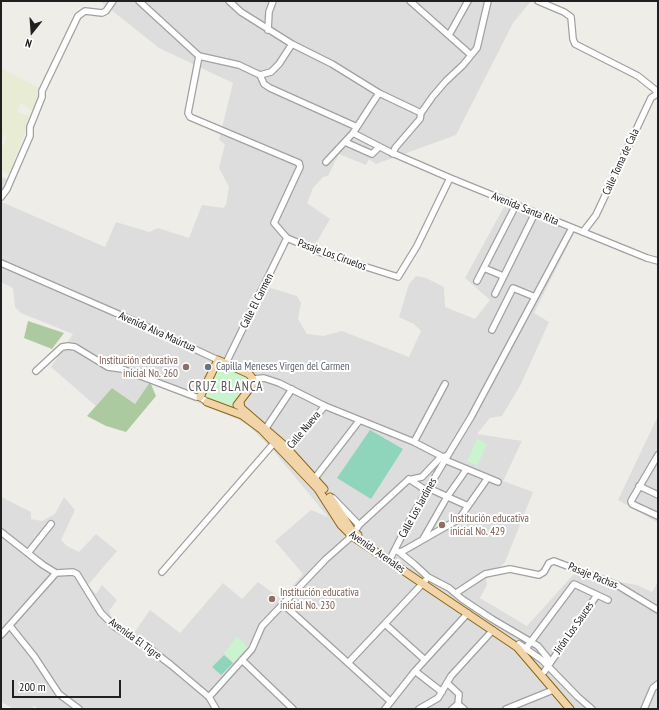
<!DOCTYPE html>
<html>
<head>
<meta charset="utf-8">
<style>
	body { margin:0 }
	#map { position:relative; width:659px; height:710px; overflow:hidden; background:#efede7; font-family:"PT Sans Narrow",sans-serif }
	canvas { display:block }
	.frame { position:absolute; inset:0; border:2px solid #202020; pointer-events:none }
	.north { position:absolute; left:12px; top:12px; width:40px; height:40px; -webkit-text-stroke:3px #fff; paint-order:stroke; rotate:197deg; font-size:11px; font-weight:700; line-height:16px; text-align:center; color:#202020 }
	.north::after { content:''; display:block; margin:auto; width:14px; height:18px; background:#202020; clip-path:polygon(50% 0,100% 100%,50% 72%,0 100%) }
	.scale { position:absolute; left:12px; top:680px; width:109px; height:18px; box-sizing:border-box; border:2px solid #202020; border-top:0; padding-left:5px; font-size:12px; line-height:14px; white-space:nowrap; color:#202020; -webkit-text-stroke:3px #fff; paint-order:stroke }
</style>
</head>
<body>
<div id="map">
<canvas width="659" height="710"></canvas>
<div class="frame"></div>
<div class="north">N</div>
<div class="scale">200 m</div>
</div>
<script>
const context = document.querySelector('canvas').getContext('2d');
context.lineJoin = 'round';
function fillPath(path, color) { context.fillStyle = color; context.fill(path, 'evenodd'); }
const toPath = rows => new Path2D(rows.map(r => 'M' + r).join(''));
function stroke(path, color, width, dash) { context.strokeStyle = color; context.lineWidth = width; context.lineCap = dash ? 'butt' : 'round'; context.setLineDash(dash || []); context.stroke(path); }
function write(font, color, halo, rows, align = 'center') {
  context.font = font + ' "PT Sans Narrow",sans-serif'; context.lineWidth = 4; context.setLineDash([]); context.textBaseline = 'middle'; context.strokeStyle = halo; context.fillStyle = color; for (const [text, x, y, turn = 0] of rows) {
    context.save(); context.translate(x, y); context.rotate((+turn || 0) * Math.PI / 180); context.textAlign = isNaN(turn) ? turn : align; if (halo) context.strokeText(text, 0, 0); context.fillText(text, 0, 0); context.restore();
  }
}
const residential = toPath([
	[100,1,531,1,513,23,456,135,376,164,369,159,366,165,339,154,328,176,323,177,313,188,307,203,330,219,315,245,288,235,263,282,271,288,297,296,301,303,298,319,307,334,323,336,342,331,409,357,421,331,414,324,399,317,409,284,416,276,426,278,444,287,445,307,475,319,490,300,465,278,505,205,574,233,534,313,549,322,521,384,502,416,490,418,477,434,522,441,503,481,533,492,505,562,486,580,487,585,480,598,527,626,573,575,588,570,619,582,637,585,652,592,658,582,658,709,39,709,34,706,31,709,14,709,1,702,1,497,31,512,31,519,42,521,55,514,64,497,75,510,61,540,67,546,79,552,96,534,117,551,88,585,96,594,102,585,117,600,109,611,112,618,134,633,150,610,180,633,223,583,242,599,258,582,281,599,303,574,275,541,311,510,328,517,272,449,249,426,237,419,150,383,135,404,112,388,96,406,51,367,73,334,21,313,15,307,13,288,1,282,1,177,13,181,2,202,4,203,105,247,116,222,149,232,158,228,189,238,202,205,223,208,226,205,229,187,219,168,225,144,219,140,233,83,159,48],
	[658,416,658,523,618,500]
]);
const farmland = toPath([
	[1,68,43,90,34,112,21,103,17,112,31,117,9,174,1,171,1,152,7,136,4,134,3,138,1,138]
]);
const forest = toPath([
	[28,321,64,333,52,349,24,338],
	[150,382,156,396,126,432,106,426,87,416,112,388,135,404]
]);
const park = toPath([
	[220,363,248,377,251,382,231,408,206,399,205,393],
	[477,439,487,444,477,466,467,461],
	[237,637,248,647,233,663,224,653]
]);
const pitch = toPath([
	[370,430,403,449,371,499,337,478],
	[224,655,233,663,221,675,212,667]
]);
const minor = toPath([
	[139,1,199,56,239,65,260,75,271,72,279,64,292,44],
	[229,1,241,12,292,44,332,64,379,93,421,113],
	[410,1,471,55],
	[538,1,564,12,571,17,573,39,575,44,638,76,658,92],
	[268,30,269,12,273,1],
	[449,35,468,1],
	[199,56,188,113,190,117,299,163,300,167,274,223,287,238,322,253,398,277,417,246,450,178],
	[260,75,264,84,270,88,357,127],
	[353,133,390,152,450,178,647,258,658,261],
	[345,142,372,154,379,147],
	[393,154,395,148,420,119,421,113,433,96,446,81,463,65,477,48,488,1],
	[326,162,353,133,379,93],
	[1,197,7,189,30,136,30,127,42,97,42,91,78,16,85,11,102,13,106,11,113,1],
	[583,232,596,215,651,98,658,93],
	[1,263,141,324,218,360],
	[484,268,503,276],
	[477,281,516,205],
	[495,294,535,213],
	[492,330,513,288,535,297],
	[226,363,287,238],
	[36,371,62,347,68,346,75,347,108,367,122,369,196,397,200,397,207,402],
	[253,379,264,378,279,383,325,406,414,442,443,457],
	[266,428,292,389],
	[414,442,445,384],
	[286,451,325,406],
	[658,455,631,501,632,504,658,516],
	[445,460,498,482],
	[315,478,359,421],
	[409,479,427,491],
	[639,486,658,495],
	[428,488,468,506],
	[333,498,359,525],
	[1,532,43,565,56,573,73,572,77,574,101,613,115,627,149,648,171,665,209,697,216,709],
	[423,539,447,497,466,470],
	[395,550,399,552,403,551,459,519,487,479],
	[399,552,414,564,428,577,449,588,462,599,492,619,538,646,550,661],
	[28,553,51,524],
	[389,561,412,516,448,455],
	[162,572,274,443],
	[456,593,485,574,510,569,539,575,544,572,549,563,554,561,617,585,658,610],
	[283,604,390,701],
	[385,624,425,660],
	[10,626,34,656,59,694,79,709],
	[1,635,56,573],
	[519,644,542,660,578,697,592,709],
	[524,651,574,584,608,600],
	[242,660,293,709],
	[348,663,425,581],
	[415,671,442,692],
	[544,672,597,595],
	[447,683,459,694,458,704],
	[209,697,252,649,262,626,326,559,352,536,359,525,408,480,422,477,439,459,448,455,471,417,572,228],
	[458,704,464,709],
	[385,709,415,671,468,613],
	[419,709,438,698,451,676,493,630],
	[452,709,458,704],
	[506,709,553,690],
	[644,709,653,688,658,684]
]);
const major = toPath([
	[200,397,218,360,249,374,253,379,253,384,237,405],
	[207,402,242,415,262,430,318,489,341,525,352,536,517,647,570,709],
	[240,402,241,408,286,447,324,489],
	[330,497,351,529,358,535]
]);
const markers = [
	[186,367,4,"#8d6e63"],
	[208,367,4,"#6b7280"],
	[442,525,4,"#8d6e63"],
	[272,599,4,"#8d6e63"]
];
const streetNames = [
	["Calle Toma de Cala",621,162,-65],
	["Avenida Santa Rita",525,209,22],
	["Pasaje Los Ciruelos",332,255,20],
	["Calle El Carmen",257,301,-63],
	["Avenida Alva Maúrtua",157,332,24],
	["Calle Nueva",304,430,-50],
	["Calle Los Jardines",418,508,-61],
	["Avenida Arenales",377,552,35],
	["Pasaje Pachas",593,576,22],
	["Jirón Los Sauces",574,628,-55],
	["Avenida El Tigre",135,639,36]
];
const educationNames = [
	["Institución educativa",178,361,"right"],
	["inicial No. 260",178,374,"right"],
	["Institución educativa",450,519],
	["inicial No. 429",450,532],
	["Institución educativa",280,593],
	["inicial No. 230",280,606]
];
const worshipNames = [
	["Capilla Meneses Virgen del Carmen",216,367]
];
const quarterNames = [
	["CRUZ BLANCA",226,387]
];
fillPath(residential, '#dedddd');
fillPath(farmland, '#e9ecd5');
fillPath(forest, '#accaa0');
fillPath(park, '#c9f4ce');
fillPath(pitch, '#8ed5bb');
stroke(minor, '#a1a1a1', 8);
stroke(major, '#8b6511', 9);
stroke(minor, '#fff', 5.5);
stroke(major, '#f2d4a9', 7);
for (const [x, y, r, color] of markers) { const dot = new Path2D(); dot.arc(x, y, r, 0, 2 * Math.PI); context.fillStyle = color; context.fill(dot); stroke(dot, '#fff', 1.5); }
write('11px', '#202020', '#fff', streetNames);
write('11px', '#785e54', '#fff', educationNames, 'left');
write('11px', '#5b616d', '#fff', worshipNames, 'left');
context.letterSpacing = '1px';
write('13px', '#535353', '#fff', quarterNames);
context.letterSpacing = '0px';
</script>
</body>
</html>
